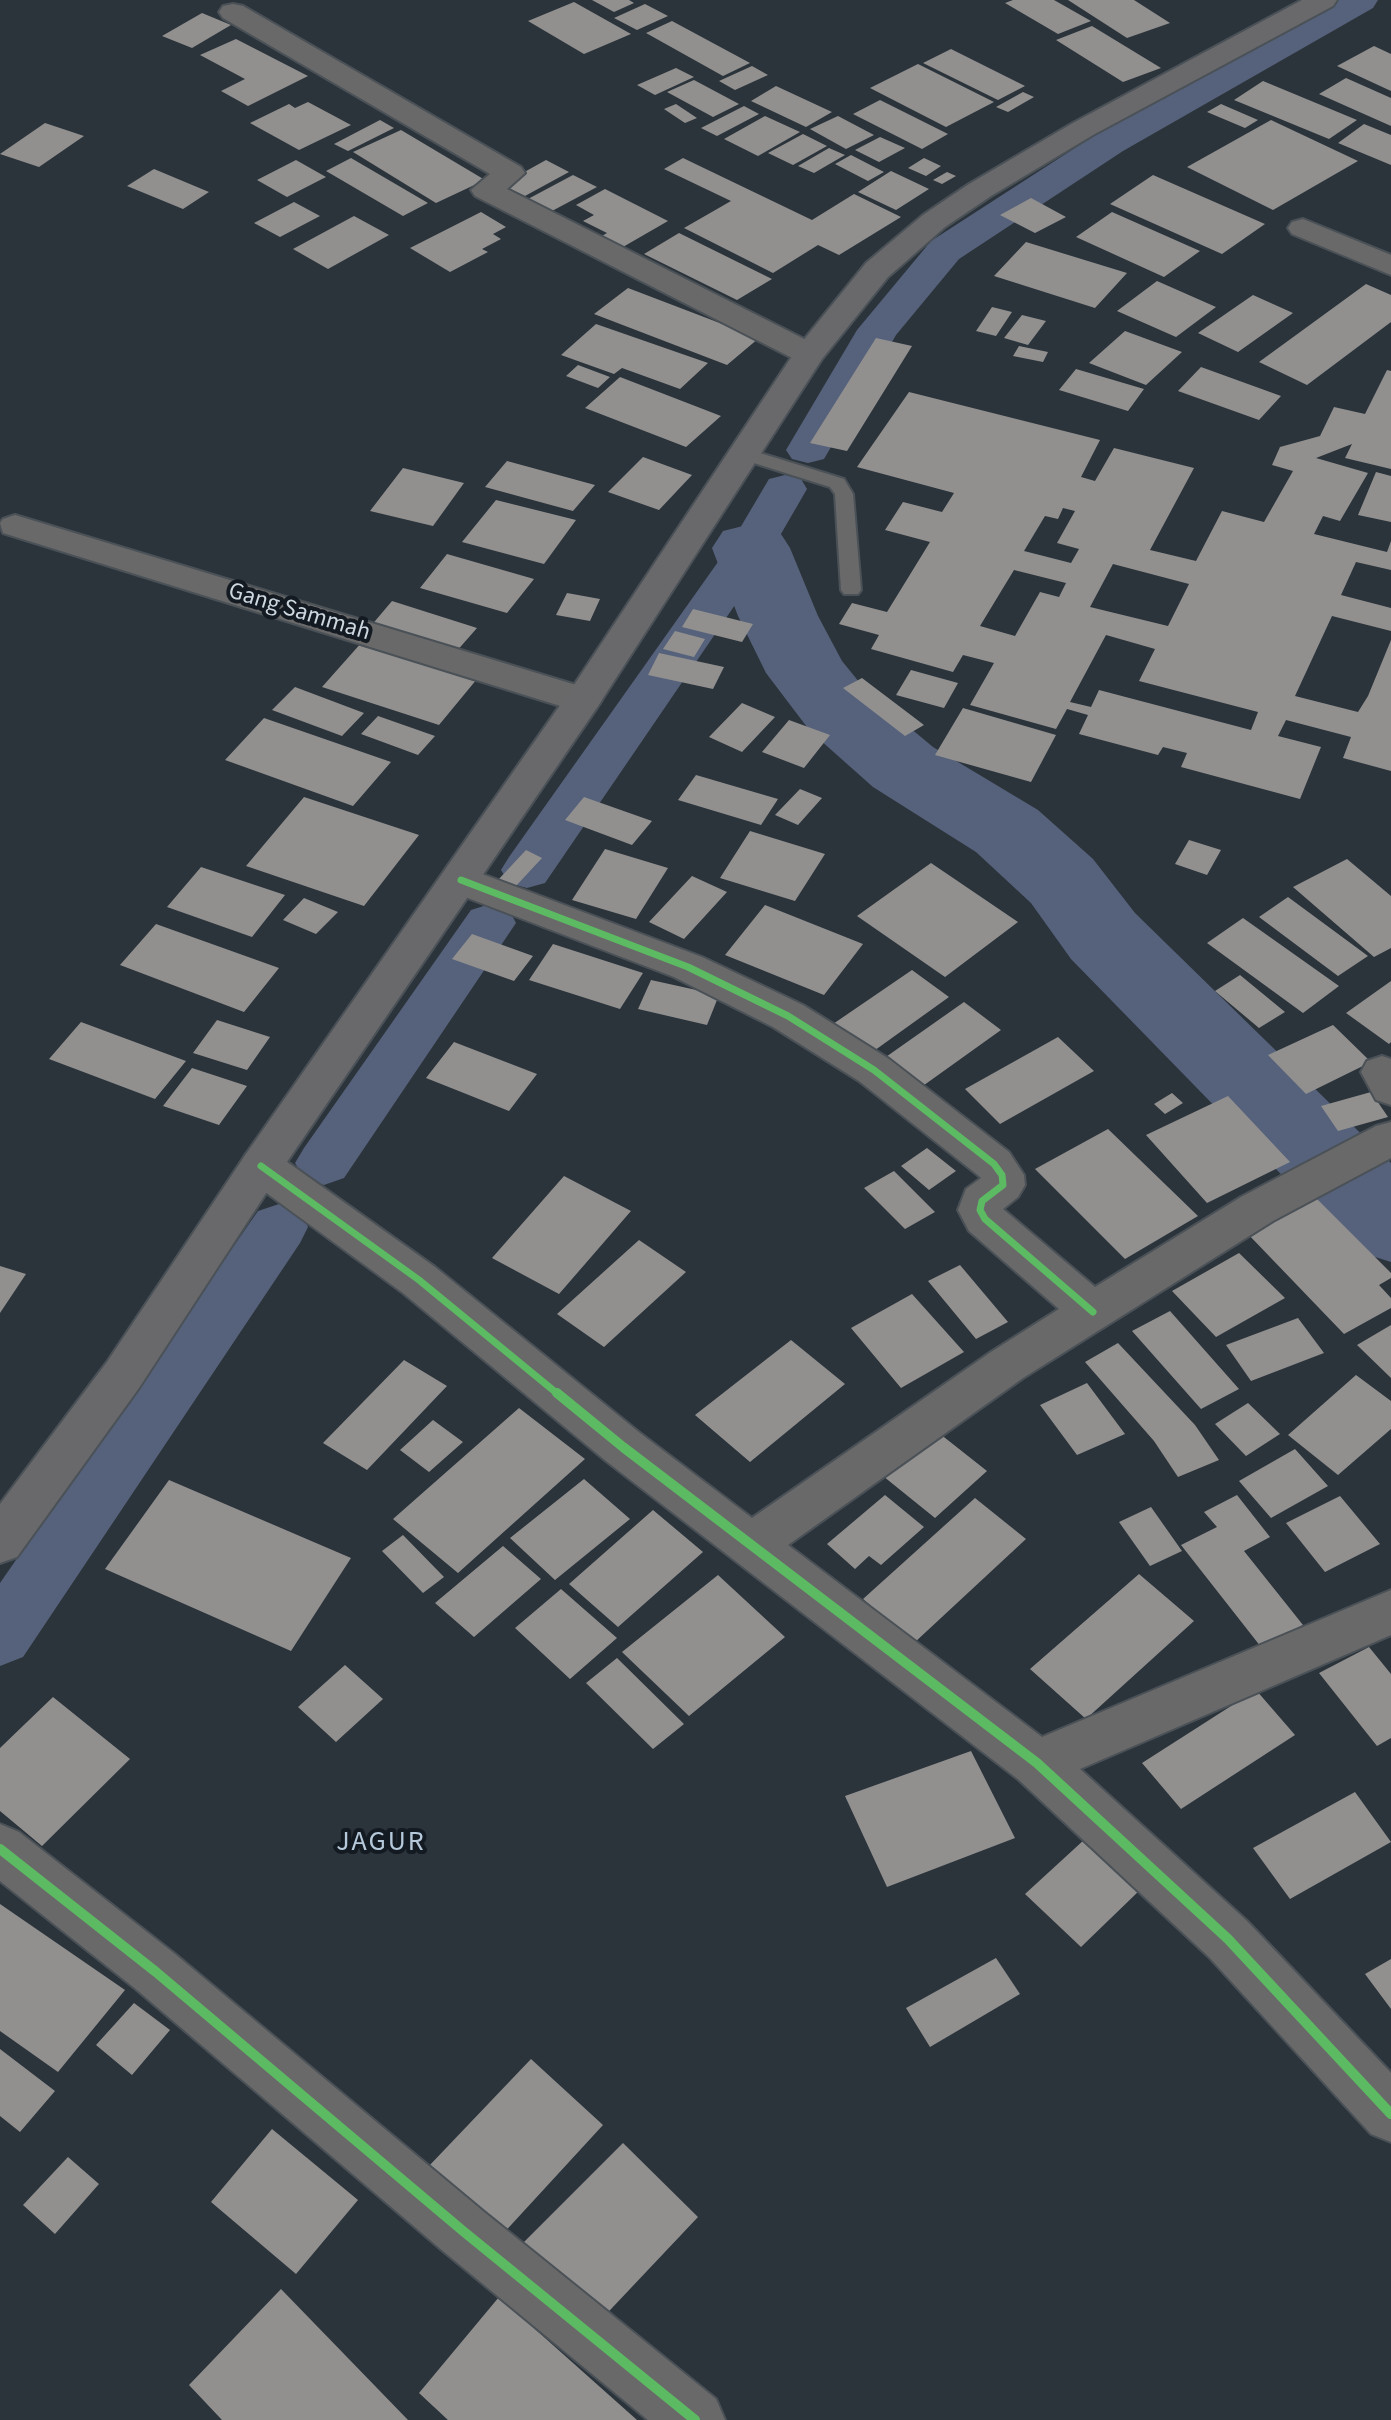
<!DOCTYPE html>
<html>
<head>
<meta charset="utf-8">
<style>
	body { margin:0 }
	canvas { display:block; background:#2b333b }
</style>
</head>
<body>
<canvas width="1391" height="2420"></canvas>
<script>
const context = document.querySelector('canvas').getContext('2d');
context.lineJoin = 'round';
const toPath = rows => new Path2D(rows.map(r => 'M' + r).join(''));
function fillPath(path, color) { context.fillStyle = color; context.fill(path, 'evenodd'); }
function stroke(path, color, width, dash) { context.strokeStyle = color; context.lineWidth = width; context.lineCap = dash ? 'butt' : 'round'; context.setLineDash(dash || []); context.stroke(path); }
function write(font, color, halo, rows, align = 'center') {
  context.font = font + ' "Source Sans 3",sans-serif'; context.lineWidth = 8; context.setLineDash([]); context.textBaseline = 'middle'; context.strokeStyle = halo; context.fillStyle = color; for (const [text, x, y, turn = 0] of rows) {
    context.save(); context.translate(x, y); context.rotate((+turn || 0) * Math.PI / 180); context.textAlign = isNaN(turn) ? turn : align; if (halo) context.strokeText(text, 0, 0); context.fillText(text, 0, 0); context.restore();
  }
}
const canal = toPath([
	[1334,0,1378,0,1373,8,1123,151,959,259,896,335,824,459,808,463,792,459,786,450,857,330,931,241,1095,135,1334,0],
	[785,475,801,479,807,489,767,558,545,883,527,888,509,883,501,870,509,857,730,545,769,479,785,475],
	[490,904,509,910,516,923,344,1178,324,1185,304,1178,295,1163,304,1148,471,910,490,904],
	[279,1204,300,1211,308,1227,300,1243,23,1657,0,1666,0,1583,258,1211,279,1204]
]);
const river = toPath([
	[751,524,779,531,790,548,818,616,842,661,868,693,933,747,1038,810,1093,859,1135,913,1391,1163,1391,1262,1356,1251,1071,959,1031,903,976,852,873,787,810,731,766,673,738,616,712,548,723,531,751,524]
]);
const building = toPath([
	[592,0,629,0,634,3,614,12],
	[1013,0,1054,0,1091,21,1058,34,1005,3],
	[1068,0,1134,0,1170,23,1127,38],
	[574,2,631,34,584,54,528,21],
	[645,4,668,16,637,30,614,18],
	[202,13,231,25,192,48,162,36],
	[672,21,750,63,723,76,646,33],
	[1092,26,1161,68,1123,82,1056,40],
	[236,39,308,76,248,106,221,91,245,79,200,55],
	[1374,46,1391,54,1391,91,1337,66],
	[951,49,1025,86,998,100,923,63],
	[918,64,994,102,946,127,870,88],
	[752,66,768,75,735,90,719,81],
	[676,68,694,77,655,95,637,85],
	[1346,78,1391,98,1391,126,1319,94],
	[694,80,739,104,713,117,667,92],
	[1263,81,1357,120,1329,139,1234,100],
	[776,86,832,112,806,127,751,101],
	[1023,92,1034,97,1008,112,996,107],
	[880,100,948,134,922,149,853,114],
	[308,102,351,125,299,150,250,123,289,104,295,108],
	[676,104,697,118,685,123,664,109],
	[1221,104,1258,120,1245,128,1207,112],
	[744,106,759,114,717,136,701,128],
	[765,116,800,132,758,156,724,139],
	[838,116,874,135,846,149,810,129],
	[380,120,394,128,348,151,334,144],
	[1271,120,1358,161,1273,210,1187,167],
	[45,123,84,136,39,167,0,154],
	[1364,124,1391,135,1391,165,1338,143],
	[401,130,485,180,436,203,353,152],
	[803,134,827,146,793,165,768,153],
	[880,137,905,148,879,162,855,150],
	[829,148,845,155,814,173,798,166],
	[851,155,884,172,868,181,835,164],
	[351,158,428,203,403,216,326,171],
	[683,158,812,220,854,194,901,217,839,255,818,245,773,273,684,228,731,201,664,169],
	[924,158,941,166,926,176,908,168],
	[296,160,326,177,287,197,257,180],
	[546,160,569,172,525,196,501,185],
	[154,169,209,192,183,209,127,186],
	[891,171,929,189,896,210,858,192],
	[947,172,956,176,942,184,933,180],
	[573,175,597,187,552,211,528,199],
	[1153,175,1265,224,1222,254,1110,204],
	[605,189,668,221,616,251,595,240,607,233,583,221,594,215,576,205],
	[1031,198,1066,217,1035,233,1000,215],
	[294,202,320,216,280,237,254,223],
	[481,212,506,227,493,234,501,239,482,249,488,252,450,272,410,248],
	[1112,212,1200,251,1164,277,1076,237],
	[354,216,389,235,328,269,293,249],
	[679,233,772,279,737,300,644,254],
	[1026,242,1127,273,1095,308,994,276],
	[1157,281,1216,307,1176,337,1117,311],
	[1366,284,1391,295,1391,322,1307,385,1259,362],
	[628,288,759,338,727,365,594,314],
	[1253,295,1293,313,1238,352,1198,333],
	[992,307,1012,312,996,336,976,331],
	[1022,315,1046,321,1028,345,1004,338],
	[596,324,708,363,680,389,622,368,614,374,561,355],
	[1125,331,1182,352,1146,385,1089,363],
	[876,338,912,346,847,451,810,443],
	[1019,346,1048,352,1043,362,1013,356],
	[578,365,610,377,598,388,566,376],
	[1201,367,1281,396,1259,420,1178,391],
	[1076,369,1144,389,1128,411,1059,390],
	[1387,370,1391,371,1391,469,1345,458,1352,444,1316,458,1368,473,1340,521,1323,516,1314,534,1387,552,1391,541,1391,570,1356,562,1341,595,1391,608,1391,631,1332,616,1295,696,1358,712,1368,696,1391,640,1391,771,1343,758,1351,737,1286,720,1278,736,1321,747,1300,799,1181,767,1187,753,1163,747,1158,755,1079,734,1088,715,1067,709,1056,729,970,705,994,663,963,655,953,672,871,649,879,635,839,624,852,603,887,612,930,542,885,530,903,502,942,512,954,493,857,467,909,392,1100,440,1081,477,1095,481,1114,448,1194,468,1150,550,1196,561,1222,511,1264,522,1293,471,1272,465,1280,447,1320,436,1334,407,1365,414],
	[1063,508,1075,511,1057,543,1079,549,1071,563,1024,551,1045,516,1058,519],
	[1113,564,1189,584,1168,626,1090,607],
	[1014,570,1066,583,1059,597,1040,592,1015,636,980,626],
	[1106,635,1155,649,1139,681,1258,712,1251,730,1099,690,1091,707,1070,702],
	[620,377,721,416,686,447,585,408],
	[643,457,692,475,659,510,608,492],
	[507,461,595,485,573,511,485,487],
	[403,468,464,483,433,526,370,511],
	[1376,472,1391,476,1391,522,1358,515],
	[496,500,576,520,544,564,462,542],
	[447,554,534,579,507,613,420,588],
	[567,593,600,599,590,621,556,615],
	[392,601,477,628,455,653,370,627],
	[693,609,753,624,742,642,682,627],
	[675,631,705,639,694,657,663,649],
	[362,642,477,679,439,725,322,687],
	[659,653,724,667,713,689,648,675],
	[911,670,958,683,944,708,896,695],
	[862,678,924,725,905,736,843,688],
	[295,687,364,713,342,736,272,710],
	[742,703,775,717,742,752,709,737],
	[963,708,1056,735,1031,782,935,755],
	[378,716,435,736,418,755,361,734],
	[264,718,391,762,353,806,225,760],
	[789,720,830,735,804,768,762,752],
	[696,775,778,799,761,825,678,800],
	[800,789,822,798,798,825,775,815],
	[304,797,419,835,364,906,246,866],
	[584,797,652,821,632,845,565,820],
	[750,831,825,854,795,901,720,878],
	[1189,840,1221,850,1207,875,1175,864],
	[605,849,668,868,636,919,572,900],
	[526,850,542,858,515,887,498,880],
	[1347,859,1391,896,1391,948,1374,957,1293,887],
	[931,863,1018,922,945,977,857,916],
	[201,867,285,895,252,937,167,907],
	[692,876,727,892,684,939,649,922],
	[1288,897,1368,956,1338,976,1259,917],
	[304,898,338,912,316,934,283,920],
	[765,905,863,944,824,995,725,955],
	[1243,918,1339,986,1303,1013,1207,943],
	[156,924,279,968,244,1012,120,965],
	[472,934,533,956,514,981,452,959],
	[553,944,643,973,620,1009,529,980],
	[912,970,949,997,871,1053,833,1024],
	[1240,975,1285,1012,1259,1028,1215,991],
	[651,980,719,995,707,1025,638,1009],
	[1391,981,1391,1042,1389,1044,1346,1013],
	[964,1002,1001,1030,920,1088,883,1059],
	[217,1020,270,1037,247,1070,193,1053],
	[81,1022,186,1061,155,1099,49,1059],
	[1333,1025,1371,1062,1306,1094,1268,1055],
	[1058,1037,1094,1071,1000,1124,965,1089],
	[454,1042,537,1074,509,1111,426,1078],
	[192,1068,247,1086,219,1125,163,1106],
	[1371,1092,1388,1117,1338,1131,1321,1106],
	[1172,1093,1183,1103,1165,1114,1154,1104],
	[1228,1096,1290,1162,1207,1203,1146,1135],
	[1108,1129,1198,1216,1125,1259,1035,1169],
	[927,1148,956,1171,929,1190,901,1166],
	[894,1171,935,1212,905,1229,864,1188],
	[564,1176,631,1211,559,1294,492,1258],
	[1313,1195,1391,1273,1391,1278,1379,1285,1391,1298,1391,1308,1344,1334,1245,1231],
	[639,1240,686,1272,604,1347,557,1314],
	[1239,1253,1285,1298,1216,1337,1172,1291],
	[960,1265,1008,1322,976,1339,928,1281],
	[0,1266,26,1274,0,1313],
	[912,1294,964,1352,901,1388,851,1328],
	[1170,1311,1239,1389,1201,1409,1132,1331],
	[1298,1318,1324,1353,1251,1381,1226,1345],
	[1391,1325,1391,1378,1357,1345],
	[791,1340,845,1384,750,1462,695,1415],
	[1118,1343,1195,1425,1219,1460,1178,1477,1154,1441,1085,1362],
	[404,1360,447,1386,367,1470,323,1443],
	[1356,1375,1391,1401,1391,1429,1338,1475,1288,1435],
	[1087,1383,1125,1434,1077,1455,1040,1405],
	[1248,1403,1280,1434,1246,1456,1215,1424],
	[519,1408,585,1459,458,1573,393,1519],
	[433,1420,463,1442,429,1472,400,1450],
	[930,1426,987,1471,935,1518,878,1472],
	[1295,1449,1328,1486,1271,1518,1239,1481],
	[584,1479,630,1519,555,1580,510,1538],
	[169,1480,351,1558,291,1651,105,1569],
	[885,1495,924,1527,881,1565,869,1556,855,1569,827,1544],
	[1237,1495,1270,1537,1244,1551,1303,1625,1261,1647,1181,1545,1217,1527,1204,1512],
	[1340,1496,1380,1544,1325,1572,1286,1523],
	[975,1498,1026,1539,914,1643,863,1599],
	[1151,1507,1182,1551,1150,1566,1119,1522],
	[653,1510,703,1552,618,1627,569,1584],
	[403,1535,444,1577,423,1593,382,1551],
	[503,1546,541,1579,474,1637,435,1603],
	[1139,1574,1194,1621,1086,1719,1030,1669],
	[718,1575,785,1637,689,1716,622,1652],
	[561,1589,617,1638,570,1679,515,1628],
	[1369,1647,1391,1674,1391,1738,1377,1746,1319,1673],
	[617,1658,684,1724,653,1749,586,1683],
	[345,1665,383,1699,336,1742,298,1707],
	[1256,1690,1295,1735,1181,1809,1142,1763],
	[53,1697,130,1759,42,1846,0,1811,0,1748],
	[971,1751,1015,1838,887,1887,845,1796],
	[1355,1792,1391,1842,1290,1899,1253,1848],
	[1085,1839,1141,1889,1081,1947,1025,1894],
	[0,1904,125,1990,58,2072,0,2031],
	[996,1958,1020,1994,930,2047,906,2008],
	[1391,1959,1391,2009,1365,1974],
	[134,2003,170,2030,132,2075,96,2045],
	[0,2049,55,2091,20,2132,0,2116],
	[531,2059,603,2125,500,2237,428,2167],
	[272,2129,358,2200,296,2274,211,2202],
	[623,2143,698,2217,595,2326,519,2247],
	[68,2157,99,2184,55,2234,23,2205],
	[281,2289,408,2420,222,2420,189,2385],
	[499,2297,637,2420,448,2420,419,2393]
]);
const service = toPath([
	[744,448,844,479,853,494,861,590,858,594,844,594,841,590,835,494,830,487,738,458,735,454,738,450,744,448]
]);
const minor = toPath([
	[233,4,243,6,521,167,525,173,507,189,820,347,825,354,820,361,809,364,798,361,475,196,471,190,490,174,223,18,219,12,223,6,233,4],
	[1303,219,1391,255,1391,275,1292,234,1288,228,1292,222,1303,219],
	[15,515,596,691,602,700,596,709,583,712,570,709,3,533,0,523,3,519,15,515],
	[461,866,702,957,803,1005,889,1059,1009,1152,1024,1175,1025,1185,1018,1197,1003,1209,1095,1287,1241,1197,1376,1126,1391,1122,1391,1158,1273,1221,1023,1378,788,1545,1042,1737,1391,1590,1391,1635,1080,1769,1247,1921,1391,2073,1391,2142,1371,2134,1209,1957,1019,1780,606,1461,403,1293,246,1178,239,1166,246,1154,261,1149,276,1154,435,1267,640,1433,752,1518,991,1352,1059,1309,969,1231,958,1210,966,1189,981,1178,979,1176,859,1081,773,1027,674,977,447,890,441,880,447,870,461,866],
	[1382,1056,1391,1059,1391,1105,1376,1100,1361,1072,1367,1061,1382,1056],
	[0,1824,19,1832,175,1954,483,2211,716,2399,725,2420,648,2420,443,2251,137,1990,0,1881,0,1824]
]);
const primary = toPath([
	[1302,0,1337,0,1333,6,1093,135,991,196,945,227,888,277,822,359,596,709,276,1178,139,1388,17,1557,0,1563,0,1504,107,1362,246,1154,570,691,798,347,866,263,923,215,969,184,1073,123,1302,0]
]);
const cyclewayFar1 = toPath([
	[461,880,688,967,788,1016,874,1070,994,1164,1002,1175,1003,1185,982,1201,980,1210,985,1219,1093,1312],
	[261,1166,419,1280,559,1395]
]);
const cycleway = toPath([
	[557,1393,623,1447,1037,1763,1228,1939,1391,2114],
	[0,1849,156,1972,463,2231,695,2420]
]);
const streetNames = [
	["Gang Sammah",299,613,17]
];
const quarterNames = [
	["JAGUR",381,1844]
];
fillPath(canal, '#56627b');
fillPath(river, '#56627b');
fillPath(building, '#91908f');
stroke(service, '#4a5157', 4);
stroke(minor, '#4a5157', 4);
stroke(primary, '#4a5157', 4);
fillPath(service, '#6a6969');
fillPath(minor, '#6a6969');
fillPath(primary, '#69696b');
stroke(cyclewayFar1, '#5cba63', 7);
stroke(cycleway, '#5cba63', 10);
write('24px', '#cdd7e0', '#141a21', streetNames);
context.letterSpacing = '2px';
write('28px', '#b6c9db', '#141a21', quarterNames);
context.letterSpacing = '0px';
</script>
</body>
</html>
